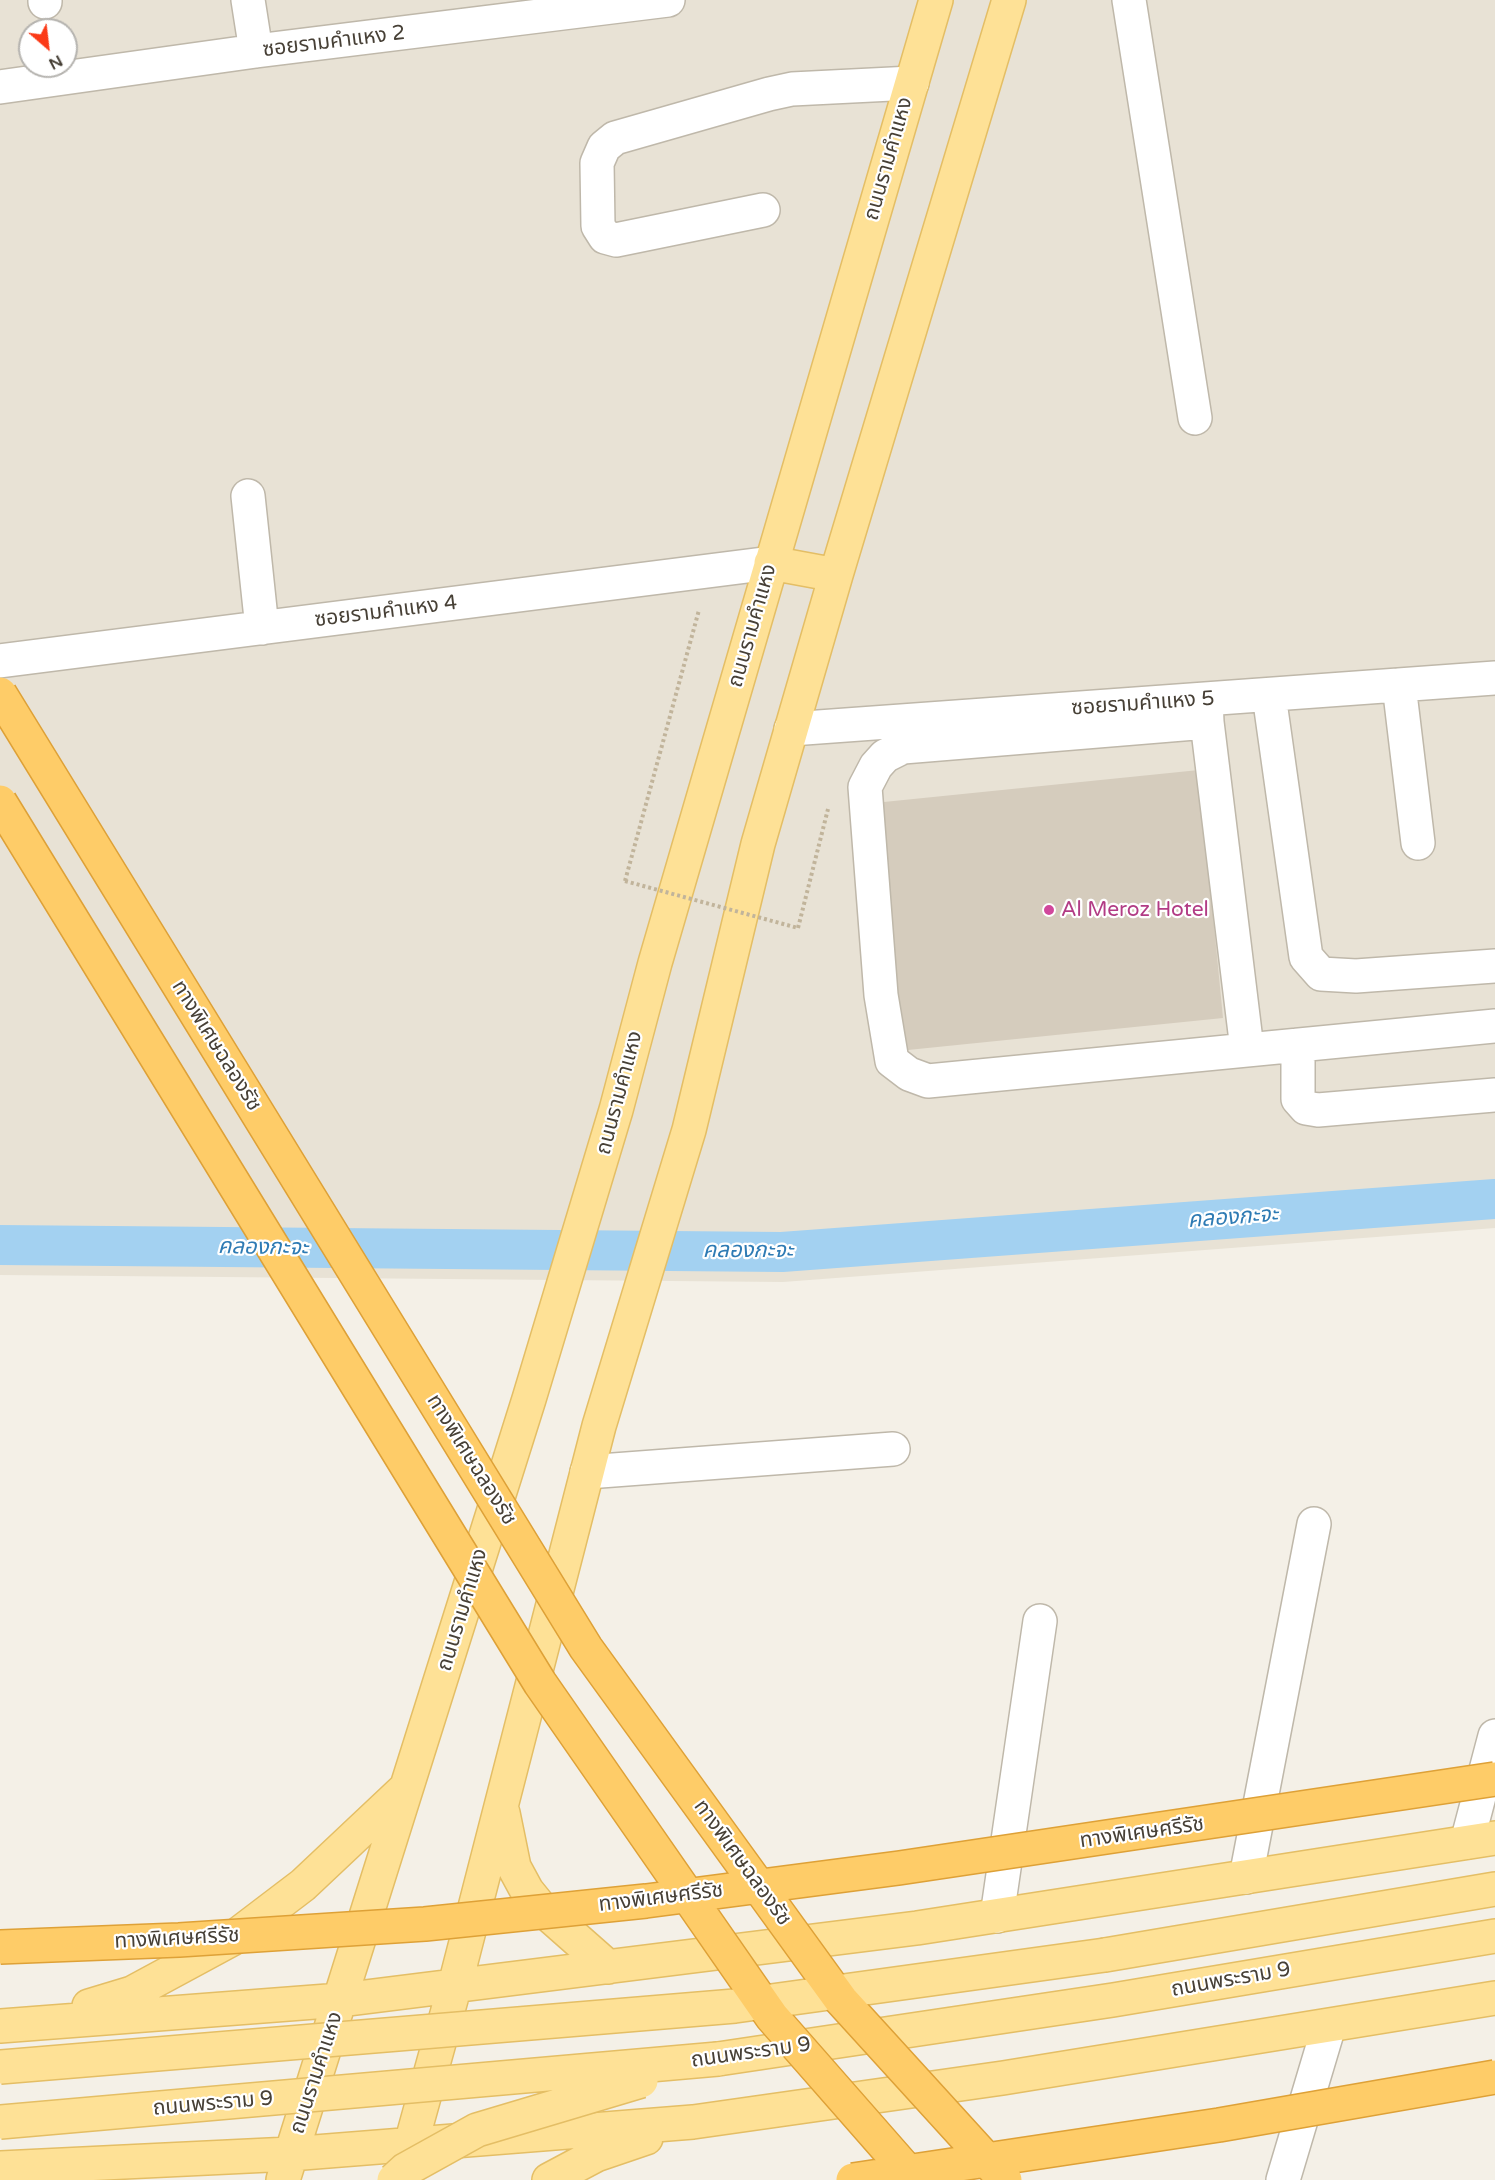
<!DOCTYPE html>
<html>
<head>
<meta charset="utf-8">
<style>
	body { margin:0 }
	#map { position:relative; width:1495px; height:2180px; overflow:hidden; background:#f4f0e7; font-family:"Varela Round",sans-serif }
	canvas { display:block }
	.north { position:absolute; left:18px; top:18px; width:60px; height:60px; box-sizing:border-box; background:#fff; border:2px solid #b5b3af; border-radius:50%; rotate:152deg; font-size:16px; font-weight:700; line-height:24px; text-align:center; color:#474036 }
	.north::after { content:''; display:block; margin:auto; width:21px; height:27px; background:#fb3a17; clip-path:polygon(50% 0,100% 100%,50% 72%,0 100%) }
</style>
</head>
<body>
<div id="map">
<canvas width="1495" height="2180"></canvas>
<div class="north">N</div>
</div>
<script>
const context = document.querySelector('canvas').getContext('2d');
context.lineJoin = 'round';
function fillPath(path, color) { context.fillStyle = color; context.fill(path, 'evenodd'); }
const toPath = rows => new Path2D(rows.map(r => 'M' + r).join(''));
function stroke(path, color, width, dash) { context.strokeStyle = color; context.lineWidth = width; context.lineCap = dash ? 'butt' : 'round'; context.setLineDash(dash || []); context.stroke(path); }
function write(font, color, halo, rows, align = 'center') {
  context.font = font + ' "Varela Round","Noto Sans Thai",sans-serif'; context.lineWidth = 4.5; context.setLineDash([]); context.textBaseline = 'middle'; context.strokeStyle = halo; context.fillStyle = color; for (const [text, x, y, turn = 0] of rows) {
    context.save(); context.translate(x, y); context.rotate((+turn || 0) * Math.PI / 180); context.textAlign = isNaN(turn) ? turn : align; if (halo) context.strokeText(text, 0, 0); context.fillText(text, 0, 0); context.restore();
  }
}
const residential = toPath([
	[0,0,1495,0,1495,1228,783,1282,0,1275],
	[30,30,66,30,66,66,30,66]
]);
const canal = toPath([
	[0,1245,782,1252,1495,1199]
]);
const building = toPath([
	[1199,770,1223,1018,898,1051,874,803]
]);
const path = toPath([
	[625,881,699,610],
	[798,928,828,809]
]);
const minor = toPath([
	[45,0,45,2],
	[248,0,256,51],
	[1129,0,1195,418],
	[0,87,256,51,668,0],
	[763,210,616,240,605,237,598,226,597,163,604,147,615,138,769,94,792,89,912,83],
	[248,496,262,628],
	[0,661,771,563],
	[1399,685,1418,843],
	[1269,695,1306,957,1321,974,1356,976,1495,966],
	[1206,699,1207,722,903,747,885,756,876,766,865,787,881,995,892,1061,909,1074,928,1081,1495,1026],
	[1207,722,1247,1049],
	[791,729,1495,678],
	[1298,1045,1298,1099,1306,1108,1318,1110,1495,1095],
	[587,1472,893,1449],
	[1467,1842,1495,1736],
	[1246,1877,1314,1524],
	[997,1916,1040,1621],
	[1283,2180,1329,2026]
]);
const major = toPath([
	[771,563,836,575],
	[503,1813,514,1867,527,1891,540,1907,608,1967],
	[1105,1955,1495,1889],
	[89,2006,132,1993,232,1939,303,1885,406,1788],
	[0,2026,341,2000,917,1928,1495,1838],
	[718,2059,1113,2000,1495,1936],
	[0,2168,290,2154,693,2122,1003,2078,1495,1998],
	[283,2180,529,1399,616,1110,655,963,936,0],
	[401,2180,455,1985,599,1426,689,1130,758,844,836,575,1009,0],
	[549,2180,596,2155,646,2138]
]);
const pathBridge = toPath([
	[625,881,798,928]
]);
const majorBridge = toPath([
	[0,2067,735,2006,1105,1955],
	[0,2122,718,2059],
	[394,2180,405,2170,477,2130,641,2081]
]);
const highwayBridge = toPath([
	[0,694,586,1648,841,2000,1005,2180],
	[0,802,540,1683,772,2017,915,2180],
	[0,1947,179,1940,425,1924,646,1901,899,1868,1495,1779],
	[853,2180,1219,2125,1495,2077]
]);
const markers = [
	[1049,910,6,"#d1479c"]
];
const streetNames = [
	["ซอยรามคำแหง 2",334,42,-7],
	["ถนนรามคำแหง",889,159,-74],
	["ซอยรามคำแหง 4",386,612,-7],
	["ถนนรามคำแหง",753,626,-74],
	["ซอยรามคำแหง 5",1143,704,-4],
	["ทางพิเศษฉลองรัช",216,1046,58],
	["ถนนรามคำแหง",620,1093,-75],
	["ทางพิเศษฉลองรัช",471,1460,58],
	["ถนนรามคำแหง",463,1610,-73],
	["ทางพิเศษศรีรัช",1142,1833,-8],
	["ทางพิเศษฉลองรัช",742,1863,54],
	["ทางพิเศษศรีรัช",661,1898,-7],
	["ทางพิเศษศรีรัช",177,1939,-3],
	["ถนนพระราม 9",1231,1980,-10],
	["ถนนพระราม 9",751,2053,-8],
	["ถนนรามคำแหง",317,2073,-72],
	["ถนนพระราม 9",213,2104,-5]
];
const hotelNames = [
	["Al Meroz Hotel",1061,910]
];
const waterNames = [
	["คลองกะจะ",1233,1218,-4],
	["คลองกะจะ",263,1248,1],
	["คลองกะจะ",748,1251]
];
fillPath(residential, '#e8e2d5');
stroke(canal, '#a3d1f1', 40);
fillPath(building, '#d5ccbd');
stroke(minor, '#bfb8aa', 36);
stroke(major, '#e4be65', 36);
stroke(path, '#c1b49b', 4, [3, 3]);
stroke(minor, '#fff', 33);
stroke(major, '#fee196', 33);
stroke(majorBridge, '#e4be65', 36, []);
stroke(highwayBridge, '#dea137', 36, []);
stroke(pathBridge, '#c1b49b', 4, [3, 3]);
stroke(majorBridge, '#fee196', 33);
stroke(highwayBridge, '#fecc68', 33);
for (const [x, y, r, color] of markers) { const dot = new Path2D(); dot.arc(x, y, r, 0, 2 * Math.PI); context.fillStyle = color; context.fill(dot); stroke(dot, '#fff', 2); }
write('21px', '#474036', '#fff', streetNames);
write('21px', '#b23c85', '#fff', hotelNames, 'left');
write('italic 22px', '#2e7bb4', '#fff', waterNames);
</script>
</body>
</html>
